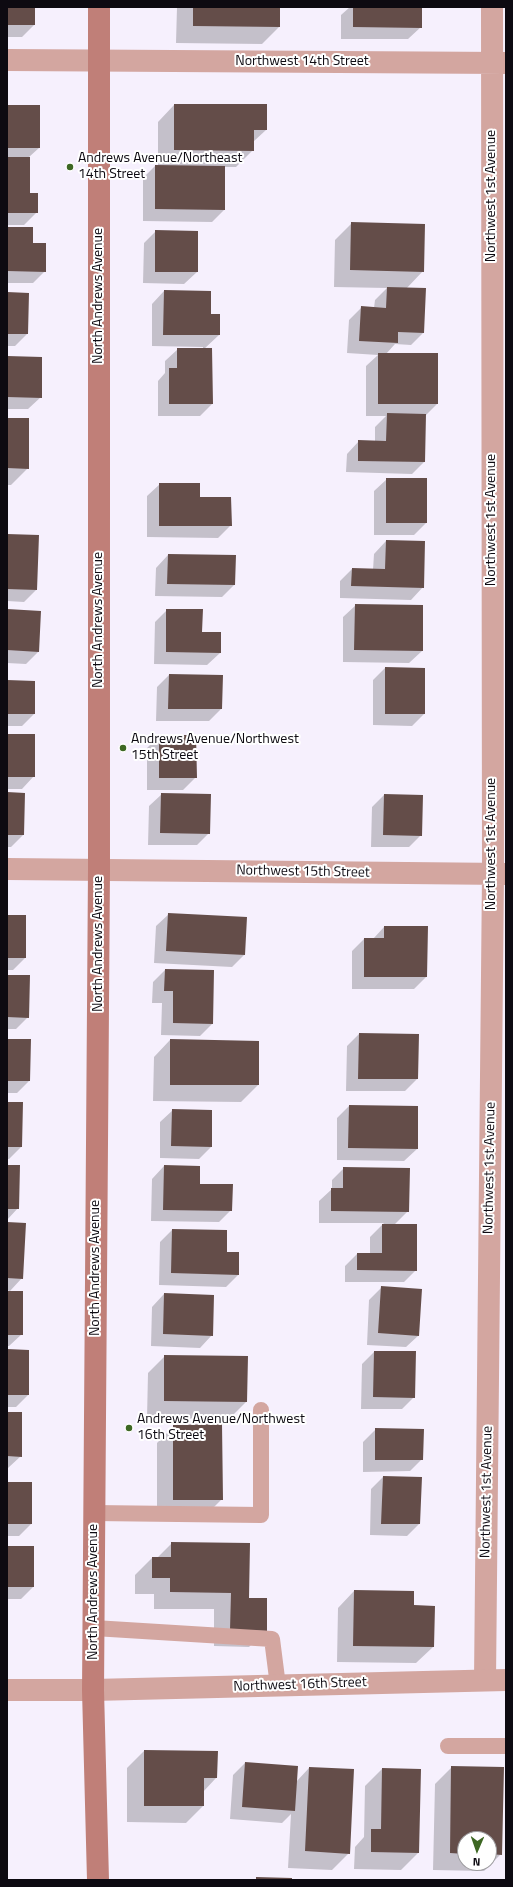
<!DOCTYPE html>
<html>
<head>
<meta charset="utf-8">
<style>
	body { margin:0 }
	#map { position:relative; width:513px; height:1887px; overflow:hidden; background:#f6f0fd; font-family:"Titillium Web",sans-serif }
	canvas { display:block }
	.frame { position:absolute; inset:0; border:8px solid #0d0a11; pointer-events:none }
	.north { position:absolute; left:457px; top:1831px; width:40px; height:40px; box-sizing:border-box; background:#fff; border:1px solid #9e9da0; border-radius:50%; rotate:182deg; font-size:11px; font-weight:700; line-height:16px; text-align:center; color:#0d0a11 }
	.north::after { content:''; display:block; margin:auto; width:14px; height:18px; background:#3d6723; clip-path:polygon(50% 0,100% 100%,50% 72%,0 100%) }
</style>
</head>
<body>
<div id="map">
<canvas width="513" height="1887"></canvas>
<div class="frame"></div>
<div class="north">N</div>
</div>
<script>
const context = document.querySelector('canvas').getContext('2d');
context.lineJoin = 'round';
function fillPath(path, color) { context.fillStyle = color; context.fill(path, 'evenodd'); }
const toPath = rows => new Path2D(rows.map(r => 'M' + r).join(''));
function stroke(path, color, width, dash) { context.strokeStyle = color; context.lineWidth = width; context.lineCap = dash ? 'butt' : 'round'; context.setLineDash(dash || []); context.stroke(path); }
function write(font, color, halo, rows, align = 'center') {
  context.font = font + ' "Titillium Web",sans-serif'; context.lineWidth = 4; context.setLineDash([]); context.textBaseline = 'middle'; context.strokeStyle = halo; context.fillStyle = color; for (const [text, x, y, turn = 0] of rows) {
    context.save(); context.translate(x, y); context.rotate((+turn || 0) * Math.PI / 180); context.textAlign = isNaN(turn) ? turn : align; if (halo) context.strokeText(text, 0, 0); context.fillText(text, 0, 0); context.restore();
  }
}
const shadow = toPath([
	[7,7,34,7,34,25,22,37,7,37],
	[177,7,279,7,279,27,262,44,176,43],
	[350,7,421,7,421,27,408,39,341,39,341,15],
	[174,105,266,130,253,142,253,150,236,167,224,167,224,210,212,222,143,221,143,178,155,166,158,166,158,122],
	[7,106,39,148,29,157,29,194,37,212,24,225,7,225],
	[352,223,423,271,406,289,423,333,411,345,395,344,386,354,437,404,425,416,424,462,412,474,346,472,347,454,359,441,375,442,375,427,386,416,366,416,366,366,378,355,347,353,349,320,361,308,374,308,375,300,387,288,334,287,335,240],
	[7,228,32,244,45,271,33,283,7,283],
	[156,231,197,272,184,284,143,283,144,243],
	[164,291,210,315,219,335,204,349,211,349,212,404,200,416,158,416,158,381,165,373,165,361,178,349,203,349,203,347,152,346,152,304],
	[7,293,28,294,27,334,15,346,7,346],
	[7,357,41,397,28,409,7,409],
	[7,419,28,468,11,485,7,485],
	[387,479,426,523,414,535,374,535,374,491],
	[160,484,199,498,231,525,218,538,147,537,147,496],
	[7,535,36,590,24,602,7,601],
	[386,541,423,587,411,600,340,598,340,581,352,569,373,570,374,554],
	[168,555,234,585,222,597,155,596,156,568],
	[356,605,422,651,409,663,343,662,343,617],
	[7,610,38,652,26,664,7,663],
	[167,610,201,633,220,653,207,665,154,664,155,622],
	[385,668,424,714,412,726,373,725,373,680],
	[169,675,221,709,209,721,156,721,157,687],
	[7,681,34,714,22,726,7,726],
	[7,735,34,776,22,789,7,789],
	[159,736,196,777,183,790,147,790,147,748],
	[7,793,23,835,11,847,7,847],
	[162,794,209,833,197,845,148,845,149,806],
	[384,795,422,796,421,835,409,847,371,847,372,807],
	[169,914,244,955,232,967,154,963,156,926],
	[7,916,25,916,25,958,13,970,7,970],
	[384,927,426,977,414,989,352,989,352,951,364,939,373,939],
	[165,970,212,1024,200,1036,161,1035,162,1003,152,1003,153,982],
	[7,976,28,1017,16,1029,7,1029],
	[359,1034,418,1035,417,1079,405,1091,346,1091,347,1046],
	[7,1040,29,1081,17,1093,7,1093],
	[170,1040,258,1085,241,1102,153,1101,154,1057],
	[7,1103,21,1147,9,1159,7,1159],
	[349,1106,417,1149,404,1161,337,1160,337,1118],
	[173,1110,211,1147,199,1159,160,1158,160,1122],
	[7,1166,18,1208,7,1220],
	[164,1166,199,1185,231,1210,219,1222,151,1221,152,1179],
	[344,1168,408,1211,394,1225,416,1270,404,1282,345,1282,345,1266,357,1254,370,1254,370,1237,384,1223,319,1223,319,1201,332,1189,332,1180],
	[7,1223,22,1278,10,1291,7,1290],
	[172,1230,226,1253,238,1275,226,1287,159,1285,160,1242],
	[382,1287,419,1335,406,1347,367,1345,369,1300],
	[7,1292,22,1334,9,1346,7,1346],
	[164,1294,212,1335,200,1348,151,1346,152,1307],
	[7,1350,28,1395,16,1407,7,1407],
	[374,1352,414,1397,402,1409,361,1409,362,1364],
	[165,1356,246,1402,229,1419,147,1418,148,1373],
	[7,1413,21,1456,8,1468,7,1468],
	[174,1426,222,1499,205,1516,157,1516,157,1443],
	[376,1429,422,1459,410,1471,363,1472,363,1442],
	[383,1477,421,1478,419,1524,407,1536,370,1535,371,1489],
	[7,1483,31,1524,19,1536,7,1536],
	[172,1543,248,1599,266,1630,249,1647,214,1646,214,1609,154,1609,154,1594,135,1594,135,1575,152,1558,157,1558],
	[7,1547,33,1587,21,1599,7,1599],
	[354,1591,413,1606,433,1647,416,1663,337,1662,338,1608],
	[144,1751,217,1752,216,1778,203,1792,203,1806,186,1823,127,1822,127,1768],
	[245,1763,296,1782,309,1768,349,1853,332,1870,288,1868,291,1814,282,1823,230,1819,233,1775],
	[452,1767,501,1854,484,1871,433,1870,435,1784],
	[465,1839,489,1839,489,1863,465,1863],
	[382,1769,420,1770,418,1853,401,1870,354,1869,355,1847,364,1837,365,1786]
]);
const building = toPath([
	[7,7,35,7,35,25,7,25],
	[193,7,280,7,280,27,193,26],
	[353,7,422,7,422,28,353,27],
	[174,104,267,104,267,130,254,130,254,151,174,150],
	[7,105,40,105,40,148,7,148],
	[7,157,30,157,30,193,38,193,38,213,7,213],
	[155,165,225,166,225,210,155,209],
	[351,222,425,224,424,272,350,270],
	[7,227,33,227,33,243,46,243,46,272,7,271],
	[155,230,198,231,198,272,155,272],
	[387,287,426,288,424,333,398,332,398,343,359,341,361,306,386,308],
	[164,290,211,291,211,314,220,314,220,335,163,335],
	[7,292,29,293,28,334,7,334],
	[177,348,212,348,213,404,169,404,169,368,177,368],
	[378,353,438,353,438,404,378,404],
	[7,356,42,357,42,398,7,397],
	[387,413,426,414,425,462,358,461,358,440,386,441],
	[7,418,29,418,29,469,7,468],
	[386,478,427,478,427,523,386,523],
	[159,483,200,483,200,497,231,497,232,526,159,526],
	[7,534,39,535,37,590,7,589],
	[386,540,425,541,424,588,351,586,352,568,385,569],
	[168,554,236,555,235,585,167,584],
	[355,604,423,605,423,651,354,650],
	[7,609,41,611,39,652,7,650],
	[166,609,203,609,202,632,221,632,221,653,166,652],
	[385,667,425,668,425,714,385,714],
	[169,674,223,675,222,709,168,709],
	[7,680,35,681,35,714,7,714],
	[7,734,35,734,35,777,7,777],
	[159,735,196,735,197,778,159,778],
	[7,792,25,793,24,835,7,835],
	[161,793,211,794,210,834,160,833],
	[384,794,423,795,422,836,383,835],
	[168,913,247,917,245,955,166,951],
	[7,915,26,915,26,958,7,958],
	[384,926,428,926,427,977,364,977,364,938,384,938],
	[165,969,214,970,213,1024,173,1023,173,991,164,991],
	[7,975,30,975,29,1018,7,1017],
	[359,1033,419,1034,418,1079,358,1079],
	[7,1039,31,1039,30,1081,7,1081],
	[170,1039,259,1041,259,1085,170,1085],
	[7,1102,23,1102,22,1147,7,1147],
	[349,1105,418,1106,418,1149,348,1148],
	[172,1109,212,1110,212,1147,171,1146],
	[7,1165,20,1165,19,1209,7,1209],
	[164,1165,200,1166,200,1184,233,1184,232,1211,163,1210],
	[343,1167,410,1168,409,1212,331,1211,331,1188,343,1188],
	[7,1222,26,1223,23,1279,7,1278],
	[382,1224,417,1224,417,1271,357,1270,357,1253,382,1253],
	[172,1229,227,1230,227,1252,239,1252,239,1275,171,1273],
	[381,1286,422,1289,419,1336,378,1333],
	[7,1291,23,1291,23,1335,7,1335],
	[164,1293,214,1295,213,1336,163,1334],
	[7,1349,29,1350,29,1395,7,1395],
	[374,1351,416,1351,415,1398,373,1397],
	[164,1355,248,1356,247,1402,164,1401],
	[7,1412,22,1412,22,1457,7,1456],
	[222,1424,223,1500,173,1500,173,1425],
	[375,1428,424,1429,423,1460,375,1460],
	[383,1476,422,1477,420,1524,381,1524],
	[7,1482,32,1482,32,1524,7,1524],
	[171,1542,250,1543,249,1598,267,1598,267,1631,230,1630,231,1593,170,1592,170,1578,152,1578,152,1557,171,1557],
	[7,1546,34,1546,34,1587,7,1587],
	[354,1590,414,1591,414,1605,435,1606,434,1647,353,1646],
	[144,1750,218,1751,217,1778,204,1778,204,1806,144,1806],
	[245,1762,298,1766,295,1811,242,1807],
	[451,1766,504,1767,502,1855,489,1854,489,1839,465,1839,465,1854,450,1853],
	[309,1767,354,1769,350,1854,305,1851],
	[382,1768,421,1769,419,1853,371,1852,371,1829,381,1829],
	[256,1877,292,1878,292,1880,256,1880]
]);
const service = toPath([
	[94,1513,261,1515,261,1410],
	[94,1628,272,1639,278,1686],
	[448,1746,506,1746]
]);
const minor = toPath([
	[7,60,505,63],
	[7,869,506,874],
	[485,1680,493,874,492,7]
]);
const tertiary = toPath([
	[7,1690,93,1690,506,1680]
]);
const secondary = toPath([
	[98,1880,93,1690,99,869,99,7]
]);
const markers = [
	[70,167,4,"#3d6723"],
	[123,748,4,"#3d6723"],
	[129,1428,4,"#3d6723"]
];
const streetNames = [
	["Northwest 14th Street",302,62],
	["Northwest 1st Avenue",492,196,-90],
	["North Andrews Avenue",99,296,-90],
	["Northwest 1st Avenue",492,520,-90],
	["North Andrews Avenue",99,620,-90],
	["Northwest 1st Avenue",492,844,-90],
	["Northwest 15th Street",303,872,1],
	["North Andrews Avenue",99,944,-90],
	["Northwest 1st Avenue",490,1168,-89],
	["North Andrews Avenue",96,1268,-90],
	["Northwest 1st Avenue",487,1492,-89],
	["North Andrews Avenue",94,1592,-90],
	["Northwest 16th Street",300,1685,-2]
];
const poiNames = [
	["Andrews Avenue/Northeast",78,159],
	["14th Street",78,175],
	["Andrews Avenue/Northwest",131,740],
	["15th Street",131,756],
	["Andrews Avenue/Northwest",137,1420],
	["16th Street",137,1436]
];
fillPath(shadow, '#0003');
fillPath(building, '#644d49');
stroke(service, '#d3a6a0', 16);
stroke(minor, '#d3a6a0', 22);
stroke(tertiary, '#d3a6a0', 22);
stroke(secondary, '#c07f78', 22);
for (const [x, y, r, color] of markers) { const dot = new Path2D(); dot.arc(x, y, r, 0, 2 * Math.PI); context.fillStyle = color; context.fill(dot); stroke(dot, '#fff', 1.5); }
write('14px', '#0d0a11', '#fff', streetNames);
write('14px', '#0d0a11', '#fff', poiNames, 'left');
</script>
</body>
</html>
